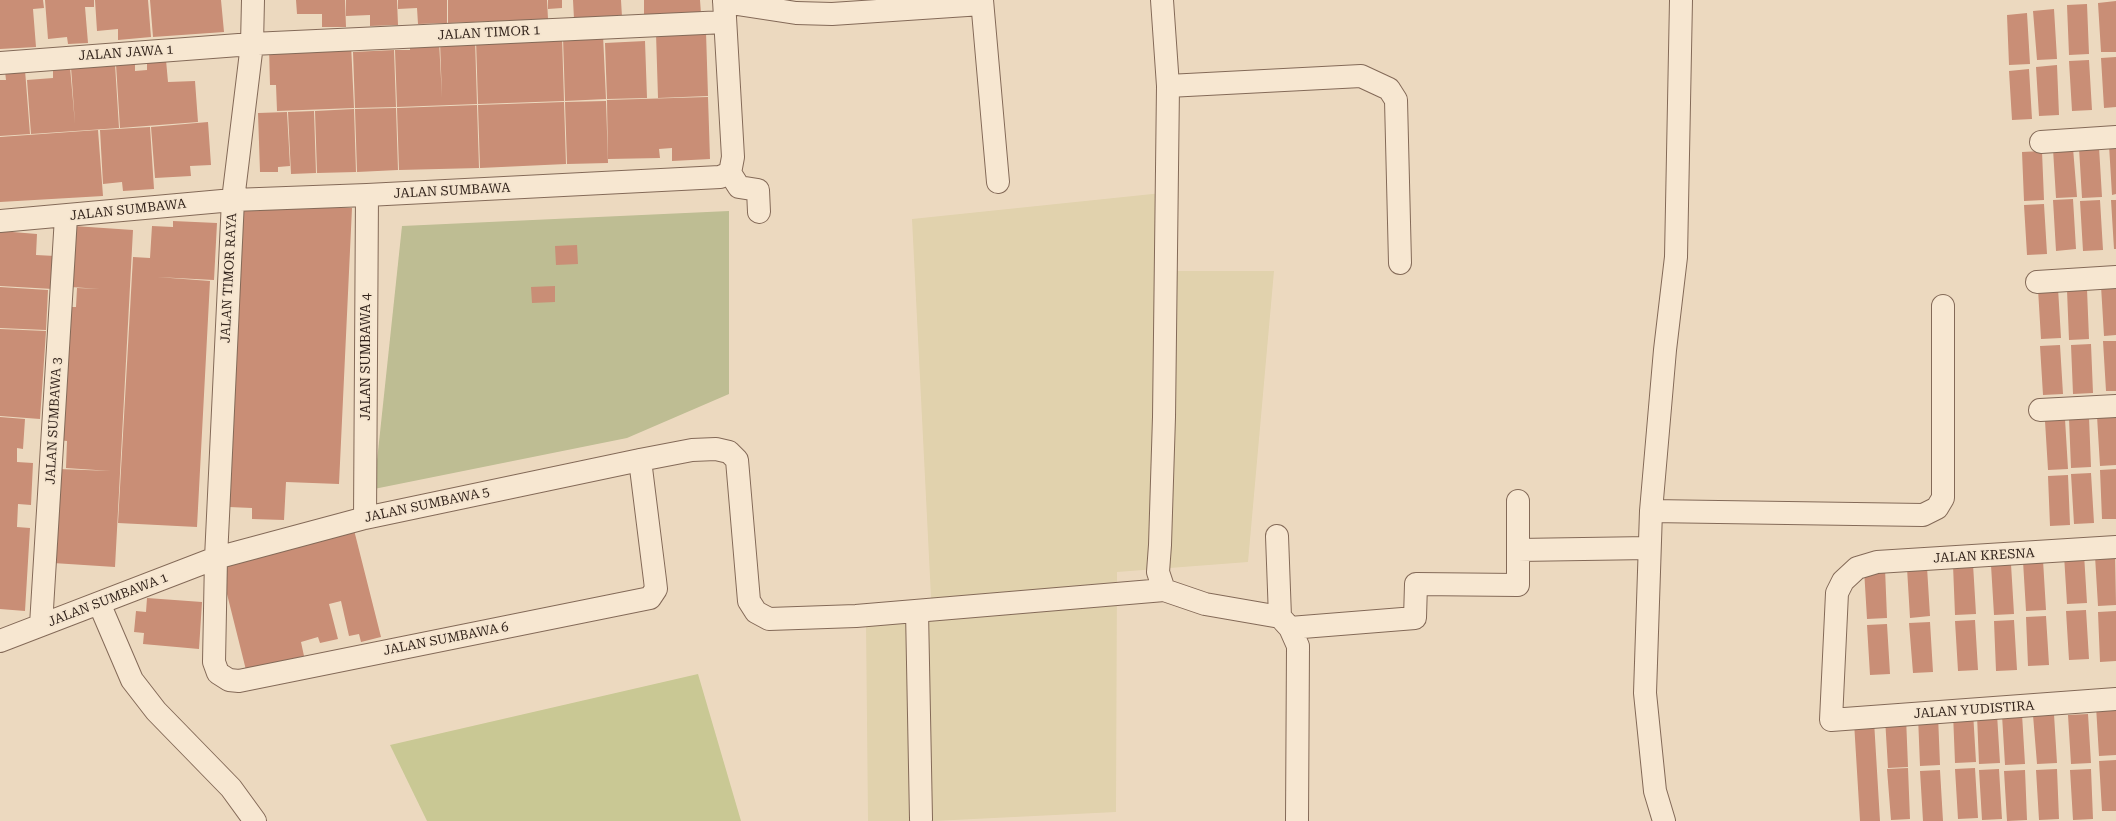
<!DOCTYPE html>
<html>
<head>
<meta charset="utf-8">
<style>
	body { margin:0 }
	canvas { display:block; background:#ecd9bf }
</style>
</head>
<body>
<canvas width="2116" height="821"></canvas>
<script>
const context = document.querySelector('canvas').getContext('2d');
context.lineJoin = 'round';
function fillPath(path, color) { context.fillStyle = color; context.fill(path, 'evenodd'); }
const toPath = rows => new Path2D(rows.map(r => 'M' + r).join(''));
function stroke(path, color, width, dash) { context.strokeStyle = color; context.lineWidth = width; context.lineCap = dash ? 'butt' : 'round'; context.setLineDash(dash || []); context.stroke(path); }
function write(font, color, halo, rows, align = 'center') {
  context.font = font + ' "Roboto Serif",serif'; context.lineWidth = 3.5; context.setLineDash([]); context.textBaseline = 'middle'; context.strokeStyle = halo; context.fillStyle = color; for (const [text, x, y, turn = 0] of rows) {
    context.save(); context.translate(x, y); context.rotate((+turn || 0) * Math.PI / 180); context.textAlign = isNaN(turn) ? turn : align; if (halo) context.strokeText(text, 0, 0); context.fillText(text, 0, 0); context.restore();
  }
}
const farmland = toPath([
	[1162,193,1157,271,1274,271,1248,562,1117,572,1116,812,933,821,868,821,866,622,932,617,912,219]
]);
const green = toPath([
	[698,674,741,821,427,821,390,745]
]);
const cemetery = toPath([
	[729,211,729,394,627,438,374,489,402,226]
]);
const building = toPath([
	[0,0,43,0,44,8,33,9,36,47,0,49],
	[45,0,94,0,94,7,85,7,88,43,68,44,67,37,48,39],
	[95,0,148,0,151,37,118,40,118,29,97,31],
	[150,0,221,0,224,32,153,37],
	[296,0,345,0,346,27,322,27,322,14,297,14],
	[346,0,397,0,398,25,370,26,370,15,346,16],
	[398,0,447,0,447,23,418,24,417,8,398,9],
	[448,0,547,0,548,19,448,23],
	[548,0,562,0,562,8,548,9],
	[573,0,621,0,622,17,574,19],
	[644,0,700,0,701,14,644,16],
	[2116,1,2116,52,2101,52,2098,3],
	[2087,4,2089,54,2069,55,2067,5],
	[2054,9,2057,59,2037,60,2033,11],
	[2027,13,2030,64,2009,65,2007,15],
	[706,32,708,96,658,98,656,33],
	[603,35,606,99,565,101,563,37],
	[562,37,564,101,478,104,476,39],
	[475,39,477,104,397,107,395,50,410,50,410,42,439,41,442,98,440,41],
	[645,41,647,98,607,99,605,43],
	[351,44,354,108,277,111,276,85,270,85,269,47],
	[394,50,396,107,355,108,353,52],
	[2116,57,2116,107,2104,108,2101,58],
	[166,60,168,82,195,81,198,122,120,128,116,64,135,63,135,71,147,70,147,61],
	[2089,60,2092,110,2072,111,2069,61],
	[115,64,119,128,31,134,27,80,53,78,53,68,70,67,75,124,71,67],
	[2057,65,2059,115,2039,116,2036,67],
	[2029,69,2032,119,2012,120,2009,71],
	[25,70,30,134,0,136,0,80,6,80,5,71],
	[708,97,710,159,672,161,672,148,659,149,660,158,608,159,607,100],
	[606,101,608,163,567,164,565,102],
	[564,102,566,164,480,168,478,105],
	[477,105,479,168,399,170,397,108],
	[396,108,398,170,357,172,355,109],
	[354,109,356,172,317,173,315,111],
	[314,111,316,173,291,174,288,112],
	[287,112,290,166,278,167,278,172,260,172,258,113],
	[208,122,211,165,190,166,191,176,155,178,151,127],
	[150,127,154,189,123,191,122,182,103,184,100,130],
	[98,130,103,196,0,202,0,137],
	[2116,144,2116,194,2112,195,2109,145],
	[2099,147,2102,197,2082,198,2079,148],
	[2073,148,2077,197,2056,198,2053,149],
	[2042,151,2044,200,2024,201,2022,152],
	[2073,199,2076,249,2056,251,2053,200],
	[2100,200,2103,250,2083,251,2080,201],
	[2111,200,2116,200,2116,249,2114,249],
	[242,203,352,208,339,484,286,482,284,520,252,519,252,508,229,507],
	[2044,204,2047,254,2027,255,2024,205],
	[173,221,217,223,214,280,157,277,210,281,197,527,118,523,133,257,150,258,152,226,173,227],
	[74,226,133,230,115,567,53,563,58,469,111,471,66,468,67,441,58,440,66,307,76,307,77,288,100,289,71,287],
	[0,231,37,234,36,255,55,256,53,289,0,286],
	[577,245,578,264,556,265,555,246],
	[555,286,555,302,532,303,531,287],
	[2101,286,2116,286,2116,335,2104,336],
	[0,287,48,290,46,330,0,328],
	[2058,288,2061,338,2041,339,2038,289],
	[2087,289,2089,339,2069,340,2067,290],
	[0,329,46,331,40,419,0,416],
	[2103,341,2116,341,2116,391,2106,391],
	[2091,344,2093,393,2073,394,2071,345],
	[2060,345,2063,394,2043,395,2040,346],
	[2116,415,2116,465,2100,466,2097,416],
	[0,417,25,419,23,449,17,448,17,462,33,463,31,505,18,504,17,527,30,528,25,611,0,609],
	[2089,417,2091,467,2071,468,2069,418],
	[2065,419,2068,469,2048,470,2045,421],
	[2116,469,2116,519,2102,519,2100,470],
	[2091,473,2094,523,2074,524,2071,474],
	[2068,475,2070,525,2050,526,2048,476],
	[354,530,381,637,361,642,359,634,349,636,341,601,329,604,338,639,320,643,318,637,301,642,304,656,246,670,219,562],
	[2084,554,2087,603,2067,604,2064,555],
	[2115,555,2116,605,2098,606,2095,556],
	[2043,560,2046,610,2026,611,2023,561],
	[1973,564,1976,614,1955,615,1953,565],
	[2011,564,2014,614,1994,615,1991,565],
	[1927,567,1930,616,1910,618,1907,568],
	[1885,568,1887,618,1867,619,1864,569],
	[147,598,202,602,199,649,143,644,144,633,134,632,136,611,146,612],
	[2086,610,2089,659,2069,660,2066,611],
	[2116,611,2116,661,2100,662,2098,612],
	[2046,616,2049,665,2028,666,2026,617],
	[1975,620,1978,670,1958,671,1955,621],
	[2014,620,2017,670,1996,671,1994,621],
	[1930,622,1933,672,1913,673,1909,623],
	[1887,624,1890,674,1870,675,1867,625],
	[2116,704,2116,755,2099,756,2096,706],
	[1973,712,1976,762,1955,763,1953,713],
	[1997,714,2000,763,1979,764,1977,715],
	[2022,714,2025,764,2005,765,2002,715],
	[2054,714,2057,763,2037,764,2033,715],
	[2088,714,2091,763,2071,764,2068,715],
	[1938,715,1940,765,1920,766,1918,716],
	[1906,717,1908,767,1888,768,1885,718],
	[1874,721,1880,821,1860,821,1854,722],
	[2116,760,2116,811,2102,811,2099,761],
	[1908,768,1910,819,1891,820,1887,769],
	[1975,768,1978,818,1958,819,1955,769],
	[1999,769,2002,819,1982,820,1979,770],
	[2057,769,2059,819,2039,820,2036,770],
	[2091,769,2093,819,2073,820,2070,770],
	[1940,770,1943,821,1923,821,1920,771],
	[2025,770,2027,820,2007,821,2004,771]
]);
const minor = toPath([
	[253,0,252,44,233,200,216,558,214,662,218,673,229,680,239,681,650,598,656,589,655,580,640,460],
	[982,0,998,182],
	[1162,0,1168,86,1164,417,1160,545,1158,572,1164,590,1205,604,1280,617,1290,628,1298,646,1297,821],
	[724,2,796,13,832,14,982,4],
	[0,63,252,44,725,22],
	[1168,86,1361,76,1389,89,1396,100,1400,263],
	[2041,142,2116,137],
	[730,173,739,187,758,190,759,212],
	[0,221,233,200,367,195,720,177,730,173,733,157,724,0],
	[2037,282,2116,277],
	[2040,410,2116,406],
	[1651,511,1923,515,1937,508,1943,498,1943,306],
	[365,518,367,195],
	[1277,536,1280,617],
	[2116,547,1877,562,1857,568,1843,581,1837,593,1831,720,2116,699],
	[1518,550,1649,548],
	[99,603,132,680,156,711,231,788,255,821],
	[917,611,921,819],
	[41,625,66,217],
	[1290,628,1415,618,1416,584,1518,585,1518,501],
	[0,641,216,558,365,518,640,460,692,450,716,449,729,452,737,460,749,601,756,612,769,619,856,616,1164,590],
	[1664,821,1655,791,1645,693,1651,511,1665,350,1676,257,1681,0]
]);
const streetNames = [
	["JALAN TIMOR 1",489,33,-3],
	["JALAN JAWA 1",126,53,-4],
	["JALAN SUMBAWA",452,191,-3],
	["JALAN SUMBAWA",128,210,-6],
	["JALAN TIMOR RAYA",229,278,-87],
	["JALAN SUMBAWA 4",366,357,-90],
	["JALAN SUMBAWA 3",54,421,-87],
	["JALAN SUMBAWA 5",427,505,-12],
	["JALAN KRESNA",1984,556,-3],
	["JALAN SUMBAWA 1",108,600,-21],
	["JALAN SUMBAWA 6",446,639,-11],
	["JALAN YUDISTIRA",1974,710,-4]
];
fillPath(farmland, '#e1d2ad');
fillPath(green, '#c9c894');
fillPath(cemetery, '#bebd93');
fillPath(building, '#c98e76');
stroke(minor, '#846a58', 24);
stroke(minor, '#f7e7d1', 22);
write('13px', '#33241c', '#f4e4ce', streetNames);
</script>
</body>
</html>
